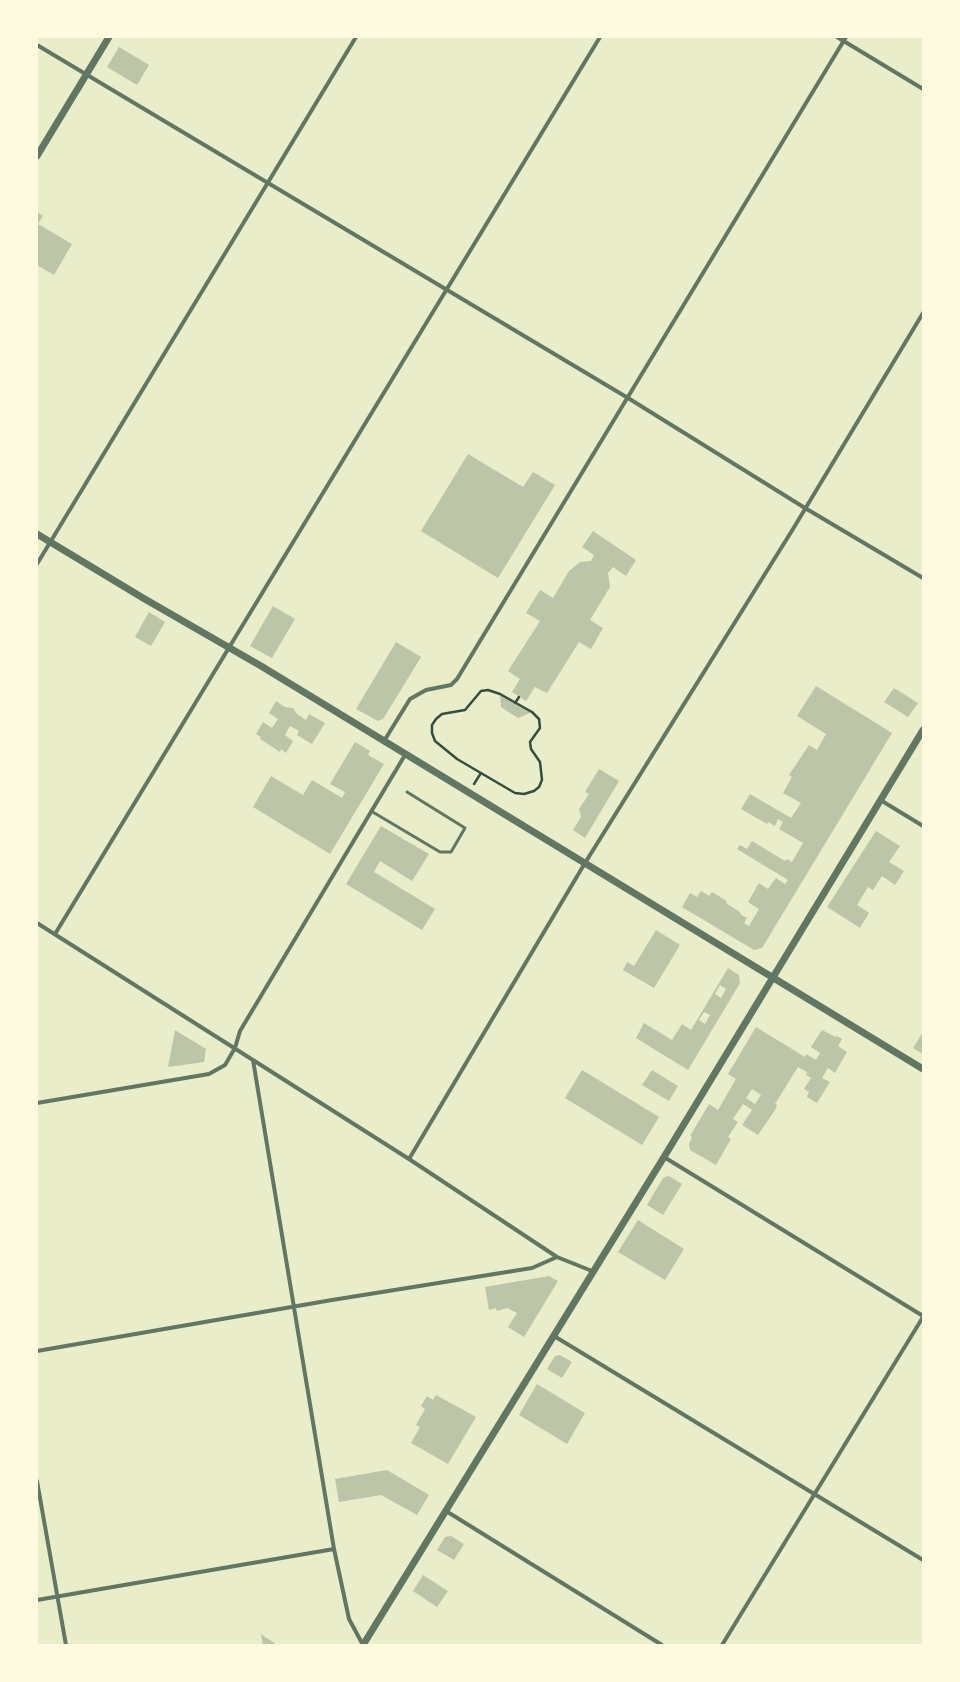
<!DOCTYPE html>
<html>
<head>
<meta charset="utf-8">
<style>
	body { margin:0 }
	#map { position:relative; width:960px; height:1682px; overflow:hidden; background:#e9edc9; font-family:"Fira Sans Condensed",sans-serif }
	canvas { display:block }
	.frame { position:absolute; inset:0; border:38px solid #fefae0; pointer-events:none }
</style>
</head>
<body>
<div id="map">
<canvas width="960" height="1682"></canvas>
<div class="frame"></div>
</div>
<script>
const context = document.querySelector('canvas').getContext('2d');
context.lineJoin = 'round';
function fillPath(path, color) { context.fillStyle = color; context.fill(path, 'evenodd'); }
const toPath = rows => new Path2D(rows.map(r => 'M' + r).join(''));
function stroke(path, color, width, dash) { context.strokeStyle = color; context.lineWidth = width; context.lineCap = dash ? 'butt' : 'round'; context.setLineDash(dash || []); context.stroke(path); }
const building = toPath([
	[119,47,149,65,137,85,107,67],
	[37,212,43,216,38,224,72,244,54,275,37,265],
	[468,454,523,487,533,472,555,485,498,578,421,531],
	[593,531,636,560,626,576,613,567,608,573,610,587,590,620,603,628,591,649,579,642,547,693,535,687,526,701,512,692,520,679,508,671,540,621,526,613,540,590,553,598,569,571,580,562,591,561,594,555,582,547],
	[273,606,295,619,272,658,250,646],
	[149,612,165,622,151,646,135,637],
	[396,642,421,657,383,719,378,721,356,709],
	[816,686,892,733,762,948,754,950,682,907,690,893,697,897,701,891,709,896,712,892,727,901,726,903,741,913,740,914,747,918,744,923,749,926,759,909,748,902,759,883,768,889,776,878,785,884,788,880,737,849,740,845,747,849,752,841,785,861,787,859,792,862,803,843,779,829,783,822,778,819,775,826,768,822,767,824,741,809,750,794,791,818,801,803,783,793,792,777,789,775,809,745,817,750,826,734,797,716],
	[894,688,918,703,908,717,884,702],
	[500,694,532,712,518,718,501,707],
	[276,701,285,707,293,708,297,714,306,720,309,714,325,723,312,744,297,735,299,731,290,726,285,735,293,741,286,753,281,749,280,752,260,739,261,737,256,734,263,722,272,728,278,719,269,713],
	[355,742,370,751,368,755,384,764,330,854,253,807,271,776,303,795,312,780,342,798,345,792,330,784],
	[599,769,619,781,585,838,573,830,581,817,579,809,589,794,585,792],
	[381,826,429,854,412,881,380,861,374,872,435,909,422,930,346,884],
	[876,831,900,846,889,862,904,871,895,885,882,876,873,890,868,887,857,905,869,913,860,928,827,907],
	[656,930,680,945,654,988,623,970,627,962,634,966],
	[728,968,739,975,740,983,688,1070,636,1038,644,1023,672,1040,682,1024,691,1030],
	[720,985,726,989,721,998,715,994],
	[704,1012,710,1015,705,1024,699,1020],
	[756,1027,805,1057,806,1054,816,1060,820,1053,811,1047,822,1030,836,1037,837,1036,842,1039,838,1046,847,1052,835,1073,828,1068,822,1078,830,1082,817,1103,807,1097,809,1092,804,1089,811,1078,806,1075,807,1072,798,1067,775,1104,777,1105,775,1110,758,1135,742,1125,752,1110,743,1104,733,1119,738,1122,728,1137,731,1139,716,1165,690,1150,689,1144,692,1137,690,1136,709,1104,718,1110,736,1079,728,1074],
	[752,1089,761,1095,755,1104,746,1098],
	[175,1030,206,1049,204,1062,168,1067],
	[923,1032,923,1054,913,1048],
	[582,1070,659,1117,642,1145,565,1098],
	[652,1070,678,1086,669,1101,642,1085],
	[669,1176,682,1184,663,1215,647,1205,663,1178],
	[638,1220,684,1249,665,1280,618,1252],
	[549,1276,558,1281,524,1337,508,1327,517,1313,507,1308,497,1311,496,1308,489,1310,485,1287],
	[560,1355,572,1362,562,1378,547,1369,555,1356],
	[537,1384,585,1413,567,1444,519,1415],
	[436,1395,476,1417,448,1464,411,1443,420,1427,416,1425,425,1409,421,1406,427,1396,433,1400],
	[387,1470,429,1495,417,1515,381,1495,339,1502,335,1479],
	[451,1536,464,1544,454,1560,437,1550,445,1537],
	[423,1575,448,1591,437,1607,413,1591],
	[261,1634,277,1645,263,1645]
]);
const path = toPath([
	[488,690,500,694,532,712,539,719,540,728,530,742,531,749,540,762,542,780,539,787,534,791,524,794,515,793,457,759,435,741,432,733,432,725,436,719,442,714,465,710,481,691,488,690],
	[515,703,519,697],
	[474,784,481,773]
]);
const service = toPath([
	[371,811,440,852,451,852,465,828,407,792]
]);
const minor = toPath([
	[837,37,923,89],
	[37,45,628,398,805,508,923,578],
	[37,564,356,37],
	[384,741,410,699,426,690,451,685,457,679,846,37],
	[882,801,923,826],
	[37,923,409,1159,557,1257,592,1271],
	[55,934,600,37],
	[253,1060,334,1549,349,1619,363,1645],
	[37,1103,209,1074,225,1065,235,1048,240,1031,405,755],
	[664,1157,923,1316],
	[409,1159,585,863,793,529,923,313],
	[554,1336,923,1560],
	[37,1351,332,1300,532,1268,557,1257],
	[37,1481,66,1645],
	[446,1511,662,1645],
	[37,1600,334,1549],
	[722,1645,923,1317]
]);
const tertiary = toPath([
	[37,156,109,37],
	[37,534,143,598,261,666,923,1069],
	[363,1645,664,1157,923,730]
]);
fillPath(building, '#bcc5a7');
stroke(path, '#344e41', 2.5);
stroke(service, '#617663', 3);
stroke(minor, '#617663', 4);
stroke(tertiary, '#617663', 7);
</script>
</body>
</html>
